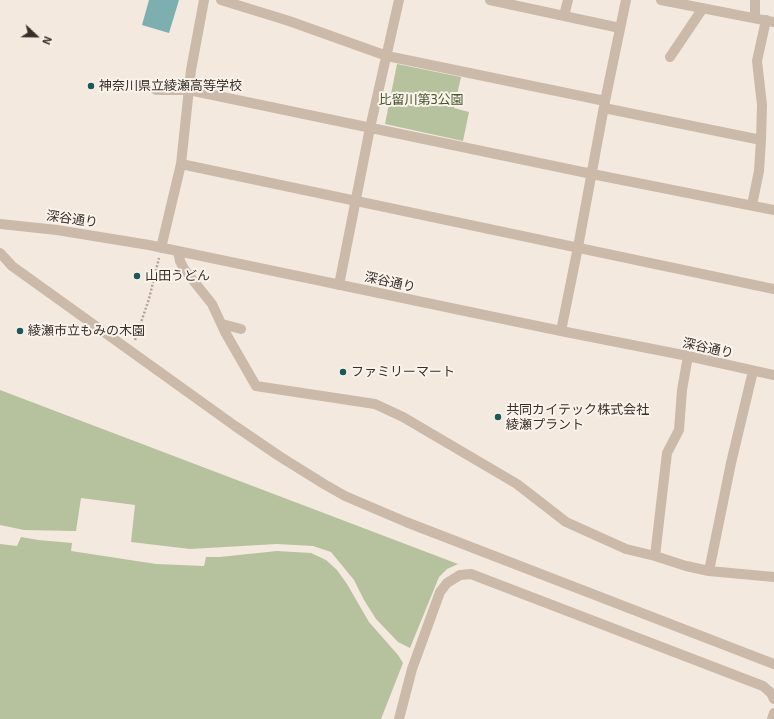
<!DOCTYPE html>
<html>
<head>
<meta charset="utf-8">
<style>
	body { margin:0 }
	#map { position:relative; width:774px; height:719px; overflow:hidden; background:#f3e9de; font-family:"Exo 2",sans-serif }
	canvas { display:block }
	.north { position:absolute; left:16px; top:16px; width:40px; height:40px; -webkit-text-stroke:3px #faf3eb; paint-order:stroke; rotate:112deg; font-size:11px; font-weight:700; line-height:16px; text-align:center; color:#392e29 }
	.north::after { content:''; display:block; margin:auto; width:14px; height:18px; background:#392e29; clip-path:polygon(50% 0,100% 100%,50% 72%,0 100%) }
</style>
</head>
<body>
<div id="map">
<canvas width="774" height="719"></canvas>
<div class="north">N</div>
</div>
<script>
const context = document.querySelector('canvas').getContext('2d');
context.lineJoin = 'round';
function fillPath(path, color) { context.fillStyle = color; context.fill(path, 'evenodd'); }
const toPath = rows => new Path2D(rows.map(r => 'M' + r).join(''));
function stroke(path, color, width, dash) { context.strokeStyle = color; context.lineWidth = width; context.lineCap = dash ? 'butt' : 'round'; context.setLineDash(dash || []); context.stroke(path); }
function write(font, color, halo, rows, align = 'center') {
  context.font = font + ' "Exo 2","Noto Sans JP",sans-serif'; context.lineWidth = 4; context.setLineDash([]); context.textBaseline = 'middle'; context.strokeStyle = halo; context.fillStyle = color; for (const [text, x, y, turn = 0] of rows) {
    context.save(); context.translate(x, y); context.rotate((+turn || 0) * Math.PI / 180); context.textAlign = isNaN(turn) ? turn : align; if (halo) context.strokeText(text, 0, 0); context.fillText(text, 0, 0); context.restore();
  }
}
const green = toPath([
	[397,64,461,77,454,108,469,112,463,141,385,124],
	[0,390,458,564,447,569,439,577,410,648,398,642,376,619,364,600,354,580,331,552,313,546,277,544,190,549,131,542,135,505,81,498,76,531,24,530,0,525],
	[21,537,38,540,72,543,71,551,156,564,204,566,206,557,220,557,277,551,311,553,326,560,337,570,347,584,369,622,398,655,403,663,381,719,0,719,0,544,17,546]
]);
const water = toPath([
	[149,0,179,0,169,33,142,25]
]);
const path = toPath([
	[135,340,149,299,159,258]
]);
const minor = toPath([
	[221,0,289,21,387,56,605,101],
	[490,0,620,28],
	[661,0,774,22],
	[755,0,755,18],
	[564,16,568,0],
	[670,57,703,8],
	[156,90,189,90,592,174,774,210],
	[604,108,761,140],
	[181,164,774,289],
	[752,205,759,171,761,140,762,105,757,61,766,20],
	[0,224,57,230,149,245,561,331,688,356,774,375],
	[161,248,181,164,191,70,204,0],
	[178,251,180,261,184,269,212,304,225,332,256,386,375,404,403,417,517,484,566,522,626,549,655,556,686,566,709,571,774,577],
	[0,253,12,266,235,426,279,456,324,484,345,496,406,522,774,664],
	[339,285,370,128,399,0],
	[222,324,241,329],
	[561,331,578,247,605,101,626,0],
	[655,556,667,453,679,430,682,390,688,356],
	[709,571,731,463,753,371],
	[399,719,412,669,440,592,447,583,460,575,471,574,763,686,771,693,774,699],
	[772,719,774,713]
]);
const markers = [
	[91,86,4,"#1e575b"],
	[137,276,4,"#1e575b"],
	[20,331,4,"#1e575b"],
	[343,372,4,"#1e575b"],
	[498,417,4,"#1e575b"]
];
const poiNames = [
	["神奈川県立綾瀬高等学校",99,86],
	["山田うどん",145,276],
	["綾瀬市立もみの木園",28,331],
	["ファミリーマート",351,372],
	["共同カイテック株式会社",506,410],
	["綾瀬プラント",506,425]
];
const parkNames = [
	["比留川第3公園",421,100]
];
const streetNames = [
	["深谷通り",72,219,8],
	["深谷通り",390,282,12],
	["深谷通り",708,348,12]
];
fillPath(green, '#b6c29e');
fillPath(water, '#7daeb0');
stroke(path, '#b7a394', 2.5, [2, 2]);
stroke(minor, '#cbb9aa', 10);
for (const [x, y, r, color] of markers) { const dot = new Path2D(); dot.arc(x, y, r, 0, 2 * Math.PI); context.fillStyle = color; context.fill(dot); stroke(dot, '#faf3eb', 1.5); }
write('13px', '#392e29', '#faf3eb', poiNames, 'left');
write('13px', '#48572d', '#faf3eb', parkNames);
write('13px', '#392e29', '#faf3eb', streetNames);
</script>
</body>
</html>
